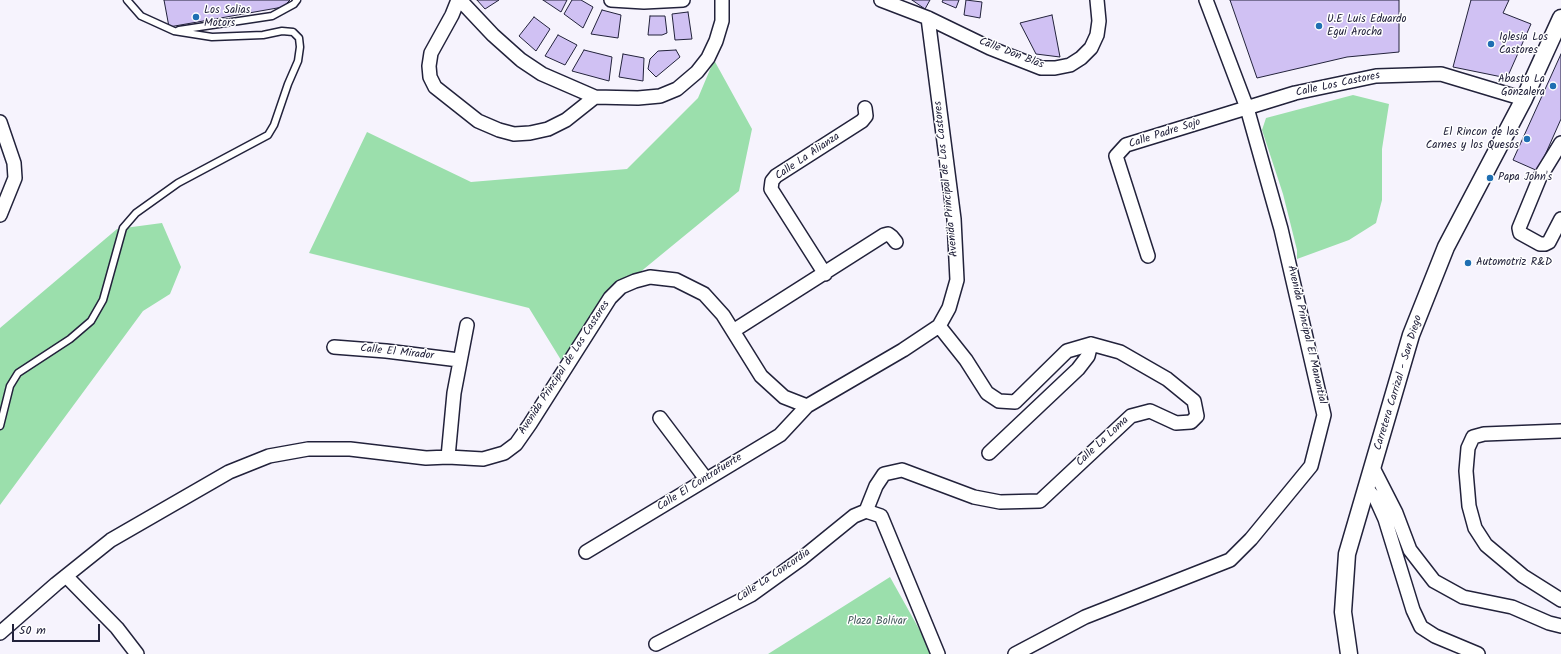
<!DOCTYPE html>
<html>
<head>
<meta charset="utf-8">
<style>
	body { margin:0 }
	#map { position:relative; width:1561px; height:654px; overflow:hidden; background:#f6f3fd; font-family:Kalam,sans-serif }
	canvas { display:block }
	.scale { position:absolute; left:12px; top:624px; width:88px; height:18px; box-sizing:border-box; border:2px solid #22223b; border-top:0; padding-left:5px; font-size:12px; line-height:14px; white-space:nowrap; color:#22223b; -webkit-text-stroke:3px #fff; paint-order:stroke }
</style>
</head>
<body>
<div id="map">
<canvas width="1561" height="654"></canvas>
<div class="scale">50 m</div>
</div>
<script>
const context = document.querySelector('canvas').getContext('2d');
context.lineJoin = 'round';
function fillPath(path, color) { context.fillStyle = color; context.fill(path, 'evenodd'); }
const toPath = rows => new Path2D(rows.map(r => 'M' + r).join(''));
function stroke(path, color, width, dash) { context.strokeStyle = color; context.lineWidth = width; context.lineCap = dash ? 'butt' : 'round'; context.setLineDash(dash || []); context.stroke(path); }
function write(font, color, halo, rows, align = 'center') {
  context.font = font + ' Kalam,sans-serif'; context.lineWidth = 3; context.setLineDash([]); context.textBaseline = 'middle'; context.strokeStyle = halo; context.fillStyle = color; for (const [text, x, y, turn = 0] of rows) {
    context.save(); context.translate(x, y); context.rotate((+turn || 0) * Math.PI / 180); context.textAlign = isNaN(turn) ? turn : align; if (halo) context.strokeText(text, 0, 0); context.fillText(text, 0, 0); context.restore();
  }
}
const green = toPath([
	[714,60,752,129,739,191,639,273,561,360,529,308,309,253,367,132,471,182,627,169,698,98],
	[1353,95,1389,104,1382,149,1382,200,1376,223,1349,240,1297,259,1297,250,1283,194,1262,130,1266,118],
	[162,223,181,267,170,294,143,311,0,505,0,328,117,229],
	[890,577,933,654,768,654]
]);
const building = toPath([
	[164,0,290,0,283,7,169,27,164,0],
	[477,0,499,0,485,9,477,0],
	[543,0,567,0,561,12,543,0],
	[572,0,581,0,593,7,583,28,564,14,572,0],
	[912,0,930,0,925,9,912,0],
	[943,0,959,0,956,8,942,2,943,0],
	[966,0,982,2,980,18,964,15,966,0],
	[1230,0,1399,0,1399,52,1347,57,1257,78,1230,0],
	[1471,0,1509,0,1503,13,1531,24,1507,78,1453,67,1471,0],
	[602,10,621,15,618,38,591,34,602,10],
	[688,12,692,39,675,40,672,14,688,12],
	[1052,15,1060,57,1036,54,1020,23,1052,15],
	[650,16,665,16,667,33,662,35,648,35,650,16],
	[534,17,550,29,536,51,519,36,534,17],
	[558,35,577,45,565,65,545,56,558,35],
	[584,50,612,57,609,81,572,71,584,50],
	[676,50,680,57,656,77,648,69,650,59,658,51,676,50],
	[623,54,644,58,643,81,619,77,623,54],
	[1561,54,1561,119,1538,171,1513,160,1561,54]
]);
const service = toPath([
	[179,30,272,16,294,4,297,0],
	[0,426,10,386,18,373,70,339,91,321,103,300,123,228,136,213,178,183,268,135,274,125,288,84,298,61,300,47,299,38,293,32,282,31,263,35,212,37,174,31,141,16,127,0]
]);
const minor = toPath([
	[458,0,452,15,431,53,429,66,430,77,435,87,478,121,499,130,514,134,530,133,548,129,566,120,595,97],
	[460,0,493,35,521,60,542,74,595,97,638,98,660,96,677,89,697,72,708,58,716,41,722,21,722,0],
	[611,0,644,2,683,0],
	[881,0,928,18,990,48,1041,68,1055,68,1070,65,1081,58,1091,48,1097,35,1099,21,1097,0],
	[0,122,14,163,15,178,0,215],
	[1561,143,1540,177,1519,228,1520,233,1540,244,1545,244,1549,242,1561,219],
	[1148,256,1116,156,1126,145,1295,93,1376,76,1441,74,1524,99],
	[825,274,771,189,772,181,776,176,862,121,866,116,865,108],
	[733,331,884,235,888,234,892,237,896,242],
	[334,347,386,351,459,360],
	[660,418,706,479],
	[1561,431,1484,434,1473,437,1468,448,1466,471,1469,506,1475,528,1486,545,1523,576,1561,600],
	[989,453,1078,369,1088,356,1091,344],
	[448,457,454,393,467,325],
	[1373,468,1396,513,1410,550,1434,581,1463,597,1512,607,1549,623,1561,626],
	[1367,489,1376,499,1385,519,1413,610,1421,627,1435,636,1478,654],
	[866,511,876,486,884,474,902,470,974,497,1000,502,1040,501,1131,416,1150,411,1176,423,1191,422,1197,416,1194,401,1167,379,1120,352,1091,344,1067,351,1015,402,999,401,987,393,966,360,939,326],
	[866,511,881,516,938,654],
	[586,552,780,435,807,406,903,350,939,326,949,308,957,280,954,219,928,18],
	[66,576,117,628,137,654],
	[0,633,56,584,111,540,229,472,269,456,308,449,350,449,426,458,448,457,483,459,504,453,516,444,530,424,610,298,621,287,635,281,650,277,676,280,704,294,723,315,761,376,784,397,807,406],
	[656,644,751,595,801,559,854,516,866,511],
	[1015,654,1085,617,1230,560,1251,539,1311,466,1324,415,1281,229,1247,108,1206,0]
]);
const tertiary = toPath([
	[1349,654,1343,612,1347,554,1411,335,1446,247,1524,99,1561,18]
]);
const markers = [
	[196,17,4,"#1f6fb2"],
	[1319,26,4,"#1f6fb2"],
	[1491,44,4,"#1f6fb2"],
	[1553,86,4,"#1f6fb2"],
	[1527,139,4,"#1f6fb2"],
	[1490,178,4,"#1f6fb2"],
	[1468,263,4,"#1f6fb2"]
];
const poiNames = [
	["Los Salias",204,11],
	["Motors",204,24],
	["U.E Luis Eduardo",1327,20],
	["Egui Arocha",1327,33],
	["Iglesia Los",1499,38],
	["Castores",1499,51],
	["Abasto La",1545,80,"right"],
	["Gonzalera",1545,93,"right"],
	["El Rincon de las",1519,133,"right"],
	["Carnes y los Quesos",1519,146,"right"],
	["Papa John's",1498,178],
	["Automotriz R&D",1476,263]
];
const streetNames = [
	["Calle Don Blas",1011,54,21],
	["Calle Los Castores",1338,85,-12],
	["Calle Padre Sojo",1165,134,-18],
	["Calle La Alianza",808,157,-34],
	["Avenida Principal de Los Castores",947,179,-96],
	["Avenida Principal El Manantial",1306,335,77],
	["Calle El Mirador",397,353,6],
	["Avenida Principal de Los Castores",565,368,-57],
	["Carretera Carrizal - San Diego",1399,383,-73],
	["Calle La Loma",1103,442,-43],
	["Calle El Contrafuerte",700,483,-32],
	["Calle La Concordia",774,576,-34]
];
const parkNames = [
	["Plaza Bolívar",877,622]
];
fillPath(green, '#9bdfac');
fillPath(building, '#d0c1f3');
stroke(building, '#22223b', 1);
stroke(service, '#22223b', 9);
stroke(minor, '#22223b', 16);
stroke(tertiary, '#22223b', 19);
stroke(service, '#fff', 6);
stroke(minor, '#fff', 13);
stroke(tertiary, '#fff', 16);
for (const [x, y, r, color] of markers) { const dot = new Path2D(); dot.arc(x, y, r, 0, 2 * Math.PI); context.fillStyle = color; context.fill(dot); stroke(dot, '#fff', 1.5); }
write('11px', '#22223b', '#fff', poiNames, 'left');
write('11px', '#22223b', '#fff', streetNames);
write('11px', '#465b5d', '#fff', parkNames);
</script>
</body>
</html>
